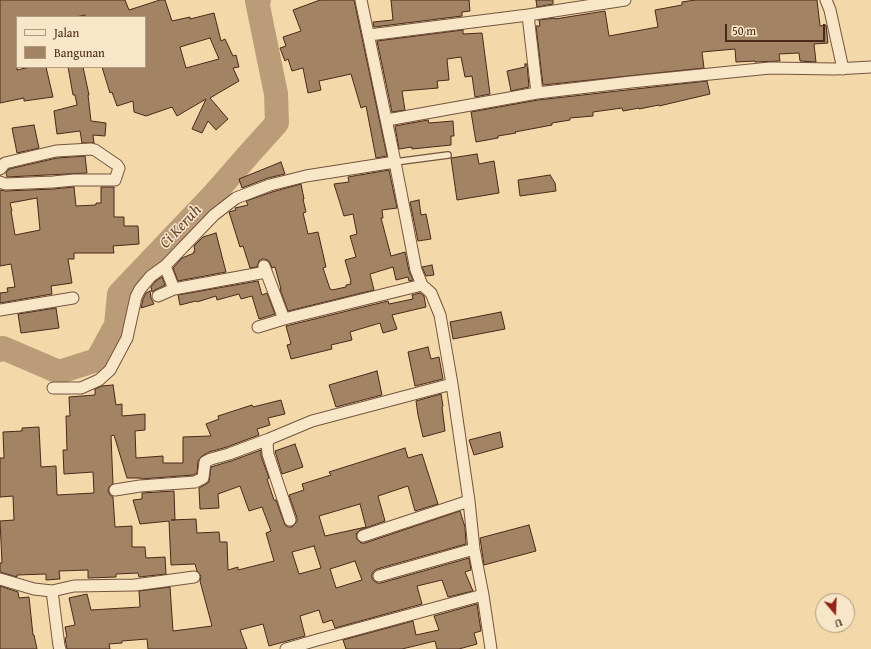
<!DOCTYPE html>
<html>
<head>
<meta charset="utf-8">
<style>
	body { margin:0 }
	#map { position:relative; width:871px; height:649px; overflow:hidden; background:#f3d9a9; font-family:"Gentium Book Plus",serif }
	canvas { display:block }
	.legend { position:absolute; left:16px; top:16px; width:130px; height:52px; box-sizing:border-box; background:#f7e6c7; border:1px solid #b29a82; margin:0; padding:5px 7px; list-style:none; font-size:12px; color:#4a281a }
	.legend li { display:flex; align-items:center; gap:8px; height:20px }
	.legend b { width:20px; border:1px solid #b29a82 }
	.north { position:absolute; left:815px; top:593px; width:40px; height:40px; box-sizing:border-box; background:#f7e6c7; border:1px solid #b29a82; border-radius:50%; rotate:161deg; font-size:11px; font-weight:700; line-height:16px; text-align:center; color:#4a281a }
	.north::after { content:''; display:block; margin:auto; width:14px; height:18px; background:#8f2418; clip-path:polygon(50% 0,100% 100%,50% 72%,0 100%) }
	.scale { position:absolute; left:725px; top:24px; width:100px; height:18px; box-sizing:border-box; border:2px solid #4a281a; border-top:0; padding-left:5px; font-size:12px; line-height:14px; white-space:nowrap; color:#4a281a; -webkit-text-stroke:3px #f7e6c7; paint-order:stroke }
</style>
</head>
<body>
<div id="map">
<canvas width="871" height="649"></canvas>
<ul class="legend">
<li><b style="height:5px;background:#f7e6c7"></b>Jalan</li>
<li><b style="height:11px;background:#a28464"></b>Bangunan</li>
</ul>
<div class="north">U</div>
<div class="scale">50 m</div>
</div>
<script>
const context = document.querySelector('canvas').getContext('2d');
context.lineJoin = 'round';
const toPath = rows => new Path2D(rows.map(r => 'M' + r).join(''));
function stroke(path, color, width, dash) { context.strokeStyle = color; context.lineWidth = width; context.lineCap = dash ? 'butt' : 'round'; context.setLineDash(dash || []); context.stroke(path); }
function fillPath(path, color) { context.fillStyle = color; context.fill(path, 'evenodd'); }
function write(font, color, halo, rows, align = 'center') {
  context.font = font + ' "Gentium Book Plus",serif'; context.lineWidth = 3; context.setLineDash([]); context.textBaseline = 'middle'; context.strokeStyle = halo; context.fillStyle = color; for (const [text, x, y, turn = 0] of rows) {
    context.save(); context.translate(x, y); context.rotate((+turn || 0) * Math.PI / 180); context.textAlign = isNaN(turn) ? turn : align; if (halo) context.strokeText(text, 0, 0); context.fillText(text, 0, 0); context.restore();
  }
}
const river = toPath([
	[0,350,3,348,59,372,97,360,116,325,119,294,215,193,250,153,277,123,276,94,257,1,259,0]
]);
const building = toPath([
	[0,0,125,0,129,10,160,0,165,0,172,21,190,17,190,19,214,13,221,41,225,39,233,56,236,55,239,67,233,68,239,81,210,98,228,119,216,130,208,121,202,133,192,129,206,99,177,116,172,107,146,116,134,112,133,101,117,106,112,92,110,93,102,67,145,67,145,17,86,17,85,15,76,17,17,17,17,70,30,67,46,67,53,97,24,101,24,98,0,103,0,0],
	[210,38,219,59,186,68,180,47,210,38],
	[320,0,354,0,387,156,376,158,366,106,361,108,351,74,319,81,321,90,308,93,303,68,292,71,288,59,285,61,280,48,286,46,283,37,301,31,293,10,320,0],
	[391,0,469,0,470,11,462,12,462,16,374,27,373,22,393,20,391,0],
	[536,0,553,0,553,4,537,7,536,0],
	[695,0,817,0,820,26,826,25,828,43,814,44,816,62,800,61,799,53,779,54,780,61,755,62,755,61,736,62,735,49,702,52,704,68,543,85,536,26,540,26,539,20,555,18,555,19,605,11,609,36,658,27,655,10,682,5,682,2,695,0],
	[463,30,463,34,482,33,490,94,475,97,472,76,465,77,461,57,447,59,449,80,437,81,438,88,402,91,405,110,392,112,377,41,463,30],
	[525,64,527,64,529,87,511,91,507,71,525,67,525,64],
	[68,67,83,67,89,95,88,95,91,121,106,123,105,136,93,135,94,143,82,143,80,131,57,134,54,111,77,105,75,95,73,95,68,67],
	[707,81,710,94,659,106,659,105,639,109,639,108,623,111,622,108,593,112,593,116,570,118,570,120,552,123,552,125,515,132,516,133,498,136,498,138,476,142,471,112,538,100,707,81],
	[428,120,429,123,453,121,454,136,451,136,451,145,412,149,412,147,399,149,395,126,428,120],
	[34,125,39,148,17,153,12,128,34,125],
	[477,154,479,164,494,161,499,193,457,200,451,158,477,154],
	[85,156,87,173,7,177,6,173,9,169,57,158,85,156],
	[281,162,285,174,268,178,242,188,239,179,281,162],
	[389,170,397,208,382,210,383,218,381,218,391,256,405,252,409,271,413,280,409,281,408,277,396,280,393,267,370,274,374,290,288,311,280,289,281,289,275,267,272,268,269,261,265,259,262,259,259,261,257,267,250,268,243,246,240,247,229,212,236,210,235,208,248,205,246,201,272,192,301,184,304,199,303,199,306,212,303,213,308,234,318,232,326,267,323,268,330,289,331,289,332,290,346,287,346,285,351,284,350,282,351,281,345,260,356,257,350,236,357,234,353,214,344,216,334,184,349,182,348,177,389,170],
	[550,175,555,183,556,191,520,196,518,180,550,175],
	[74,187,76,206,96,205,96,203,101,203,101,187,114,187,114,217,124,217,124,226,138,226,139,244,113,246,114,253,74,253,74,259,68,259,72,283,51,286,52,294,0,303,0,293,8,292,7,288,15,287,11,264,0,266,0,190,5,191,53,189,74,187],
	[37,198,40,230,15,235,11,211,12,211,10,203,37,198],
	[419,200,421,215,426,214,431,239,418,241,410,202,419,200],
	[216,233,226,272,178,281,173,268,182,258,194,253,193,252,195,252,194,246,203,237,216,233],
	[432,265,434,275,426,276,422,267,432,265],
	[162,277,165,285,155,290,152,292,151,287,156,281,162,277],
	[258,281,262,295,267,293,275,314,259,319,252,296,241,299,239,294,217,300,216,296,197,302,196,301,180,305,178,295,258,281],
	[150,291,151,298,154,304,141,308,143,299,146,293,150,291],
	[420,293,424,296,426,307,392,315,397,329,383,333,380,323,350,332,352,340,331,345,332,349,291,359,287,345,291,344,286,326,388,301,389,304,413,299,412,295,420,293],
	[56,308,59,328,21,333,18,314,56,308],
	[501,312,505,329,453,339,450,322,501,312],
	[428,347,431,359,439,357,443,379,415,386,408,352,428,347],
	[377,371,382,395,336,407,329,385,377,371],
	[113,385,116,405,122,404,122,416,145,414,145,430,135,431,136,458,163,456,163,463,183,463,183,437,211,436,206,424,219,419,218,416,252,405,253,407,281,400,285,414,268,418,270,425,257,429,259,435,227,447,209,452,202,456,198,461,197,473,193,475,141,479,141,478,127,478,114,435,111,436,113,484,109,487,108,491,110,495,113,497,115,527,132,526,132,547,145,547,146,558,165,557,166,574,139,577,138,573,116,574,116,577,88,578,88,570,59,571,60,579,46,580,46,574,17,575,17,577,0,572,0,563,2,563,0,521,14,520,13,496,0,497,0,458,4,458,3,432,22,431,22,428,39,427,41,467,56,466,57,495,94,493,93,472,64,474,63,450,67,450,66,416,70,416,69,397,95,395,95,389,102,386,113,385],
	[441,394,443,406,442,407,445,431,423,437,418,415,416,401,441,394],
	[500,432,503,447,474,455,469,440,500,432],
	[295,444,303,467,282,474,275,451,295,444],
	[405,448,408,458,422,454,438,504,415,511,408,486,378,496,385,521,360,530,356,534,357,539,361,543,365,543,460,511,465,527,466,544,377,569,374,571,372,574,372,578,374,581,377,583,381,583,469,558,471,570,465,572,473,591,448,597,442,580,417,586,422,604,335,628,332,620,323,623,319,610,300,616,305,636,269,646,263,624,240,630,247,649,148,649,147,639,122,641,122,643,109,644,110,649,67,649,65,638,67,637,65,627,75,625,69,598,87,594,91,610,140,607,139,591,170,587,173,631,212,626,200,581,201,576,197,571,195,564,171,565,169,521,140,524,133,500,142,499,142,493,174,491,175,520,171,520,196,519,197,533,219,532,220,542,227,542,228,570,238,567,238,570,274,561,266,533,271,531,262,507,249,511,240,486,218,494,219,508,200,509,199,488,206,484,209,482,211,467,231,461,261,450,261,456,269,478,267,479,274,500,276,500,285,525,288,527,292,527,295,524,297,521,297,518,289,495,304,490,302,484,331,475,329,472,405,448],
	[360,504,366,527,325,536,319,516,360,504],
	[314,546,321,568,299,574,292,552,314,546],
	[355,561,362,580,336,588,330,569,355,561],
	[529,525,536,551,484,565,480,538,529,525],
	[0,586,18,592,19,598,29,597,33,635,34,635,37,649,0,649,0,586],
	[477,604,481,631,474,633,477,644,459,649,437,649,435,641,402,649,346,649,343,640,413,621,416,635,439,630,434,616,477,604]
]);
const service = toPath([
	[395,162,448,155]
]);
const minor = toPath([
	[361,0,395,162,416,270,422,285,431,293,440,315,452,384,469,501,474,549,483,595,491,649],
	[826,0,830,10,843,69],
	[528,15,537,93],
	[369,35,528,15,625,0],
	[387,120,537,93,631,82,770,68,835,69,871,67],
	[0,169,5,163,56,151,91,149,95,150,117,165,119,168,115,180,74,180,53,182,5,184,0,182],
	[165,266,174,289],
	[264,266,284,319],
	[158,296,174,289,266,272],
	[0,310,73,298],
	[258,327,284,319,422,285],
	[53,388,81,388,99,380,110,370,127,338,136,297,140,289,151,276,165,266,214,215,236,198,270,185,306,176,395,162],
	[115,490,140,486,195,482,203,478,205,462,211,459,229,454,269,439],
	[290,520,268,454,267,444,269,439,312,421,452,384],
	[363,536,469,501],
	[379,576,474,549],
	[0,579,34,589,52,591,74,586,135,585,194,577],
	[52,591,59,646,60,649],
	[286,649,317,640,483,595]
]);
const waterNames = [
	["Ci Keruh",181,227,-47]
];
stroke(river, '#ba9d78', 24);
fillPath(building, '#a28464');
stroke(building, '#4a281a', 1);
stroke(service, '#74543e', 8);
stroke(minor, '#74543e', 13);
stroke(service, '#f7e6c7', 5.5);
stroke(minor, '#f7e6c7', 11);
write('italic 16px', '#664532', '#f7e6c7', waterNames);
</script>
</body>
</html>
